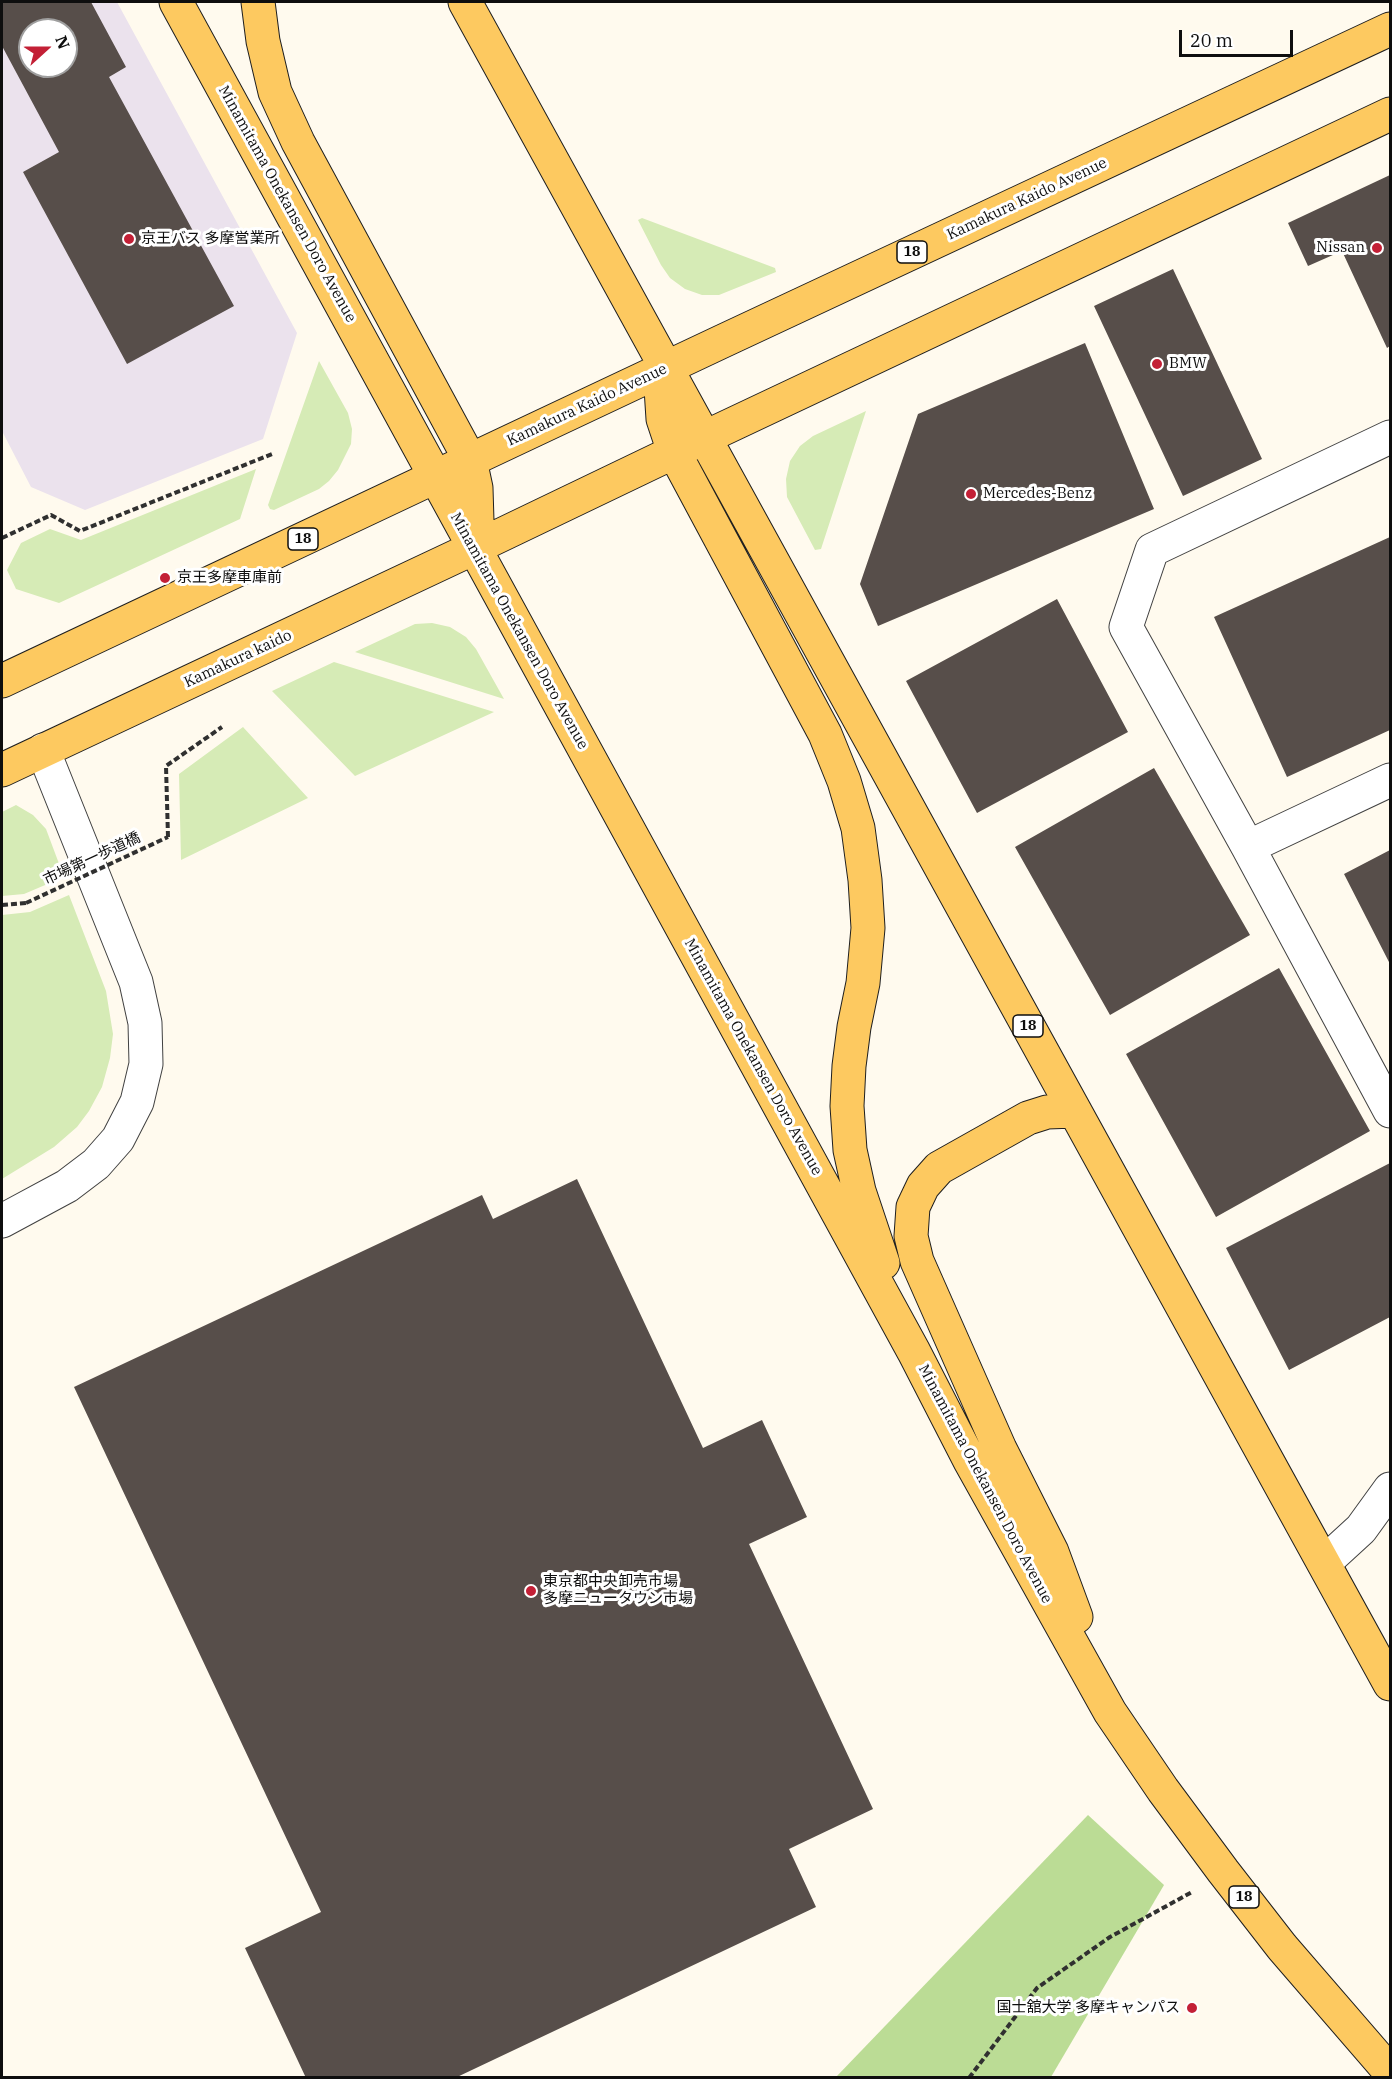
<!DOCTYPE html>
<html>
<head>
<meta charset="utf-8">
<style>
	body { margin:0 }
	#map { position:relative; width:1392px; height:2079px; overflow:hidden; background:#fffaee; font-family:"IBM Plex Serif",serif }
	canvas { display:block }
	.frame { position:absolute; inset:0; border:3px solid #0e0e0e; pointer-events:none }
	.north { position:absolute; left:18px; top:18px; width:60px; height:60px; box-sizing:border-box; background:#fff; border:2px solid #9f9f9f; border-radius:50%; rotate:69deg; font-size:16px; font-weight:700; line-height:24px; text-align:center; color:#0e0e0e }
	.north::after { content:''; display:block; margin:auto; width:21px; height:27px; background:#c32036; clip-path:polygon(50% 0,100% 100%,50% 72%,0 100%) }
	.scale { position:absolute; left:1179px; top:30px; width:114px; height:27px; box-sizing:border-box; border:3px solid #0e0e0e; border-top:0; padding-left:8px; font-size:18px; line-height:21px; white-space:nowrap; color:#0e0e0e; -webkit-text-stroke:4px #fff; paint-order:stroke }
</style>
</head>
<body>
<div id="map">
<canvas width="1392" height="2079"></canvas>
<div class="frame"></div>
<div class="north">N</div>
<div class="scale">20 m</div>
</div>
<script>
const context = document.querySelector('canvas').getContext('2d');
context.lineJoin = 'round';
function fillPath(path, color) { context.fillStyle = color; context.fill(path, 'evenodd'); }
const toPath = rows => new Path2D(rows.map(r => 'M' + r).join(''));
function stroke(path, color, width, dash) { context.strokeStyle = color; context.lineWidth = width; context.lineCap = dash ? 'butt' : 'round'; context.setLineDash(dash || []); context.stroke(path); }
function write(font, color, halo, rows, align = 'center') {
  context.font = font + ' "IBM Plex Serif","Noto Sans JP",serif'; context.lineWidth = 6; context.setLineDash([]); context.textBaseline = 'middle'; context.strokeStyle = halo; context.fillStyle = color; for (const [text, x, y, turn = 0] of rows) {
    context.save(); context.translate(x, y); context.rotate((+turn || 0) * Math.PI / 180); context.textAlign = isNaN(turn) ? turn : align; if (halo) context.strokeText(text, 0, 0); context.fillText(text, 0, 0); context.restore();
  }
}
const industrial = toPath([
	[2,2,117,2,297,333,263,439,85,510,31,487,2,431],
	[30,30,66,30,66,66,30,66]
]);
const green = toPath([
	[642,218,775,268,776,272,719,295,702,295,685,289,670,278,661,265,638,220],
	[319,361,348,413,352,429,351,444,338,470,329,481,319,489,274,510,270,509,268,505],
	[866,411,821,549,815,550,787,497,786,479,790,461,800,446,813,436],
	[256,469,240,519,59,603,16,589,7,570,21,543,50,529,81,540],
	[432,623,450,627,466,637,476,649,504,699,355,652,415,624],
	[334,662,494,712,355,776,272,691],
	[243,727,308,798,181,860,179,774],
	[16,805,33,815,46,829,64,877,24,894,2,896,2,812],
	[69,895,106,991,113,1034,110,1058,102,1087,89,1111,77,1127,54,1147,2,1179,2,915,30,912]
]);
const forest = toPath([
	[1088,1815,1164,1885,1051,2077,836,2077]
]);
const building = toPath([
	[2,2,91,2,126,67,109,77,234,306,127,364,23,172,59,152,2,46],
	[30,30,66,30,66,66,30,66],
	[1390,175,1390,346,1387,348,1342,251,1308,266,1288,223],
	[1173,269,1262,459,1183,496,1094,306],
	[1085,343,1154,509,878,626,860,584,918,414],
	[1390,537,1390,730,1287,777,1214,617],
	[1057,599,1128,732,977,813,906,681],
	[1154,768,1250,935,1110,1015,1015,847],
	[1390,850,1390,964,1344,874],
	[1279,968,1370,1131,1216,1217,1126,1054],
	[1390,1163,1390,1317,1289,1370,1226,1248],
	[577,1179,703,1448,762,1420,807,1517,749,1544,873,1809,789,1849,816,1907,455,2078,306,2078,245,1948,321,1912,74,1387,482,1195,493,1219]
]);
const path = toPath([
	[2,538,51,515,80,531,272,454],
	[168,837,166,766,222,727],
	[2,905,26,903],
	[969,2078,1037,1988,1110,1937,1192,1892]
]);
const minor = toPath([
	[1390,437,1152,550,1126,627,1248,847,1390,1111],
	[1248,847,1390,780],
	[2,1221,67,1186,96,1164,118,1139,137,1102,146,1064,145,1023,136,982,43,750],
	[1325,1562,1361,1529,1390,1489]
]);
const major = toPath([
	[176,2,914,1352,970,1461,1110,1712,1163,1790,1223,1871,1282,1947,1390,2072],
	[258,2,263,41,275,92,298,142,470,460,476,488,477,521,474,548],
	[465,2,1390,1684],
	[667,367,661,388,663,419,674,452,825,734,844,781,858,828,865,880,868,928,863,983,854,1027,849,1066,847,1106,850,1150,859,1191,883,1263],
	[2,681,723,341,1390,29],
	[2,770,474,548,674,452,1390,114],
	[1075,1111,1047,1112,1028,1118,939,1168,923,1186,913,1207,911,1236,917,1261,1000,1449,1052,1552,1076,1617]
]);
const pathBridge = toPath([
	[26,903,168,837]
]);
const markers = [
	[129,239,6,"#c32036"],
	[1377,248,6,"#c32036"],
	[1157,364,6,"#c32036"],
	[971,494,6,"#c32036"],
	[165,578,6,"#c32036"],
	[531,1591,6,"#c32036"],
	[1192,2008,6,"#c32036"]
];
const shields = [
	[912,252,30],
	[303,539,30],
	[1028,1026,30],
	[1244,1897,30]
];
const shieldNames = [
	["18",912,252],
	["18",303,539],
	["18",1028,1026],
	["18",1244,1897]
];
const streetNames = [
	["Kamakura Kaido Avenue",1027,199,-25],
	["Minamitama Onekansen Doro Avenue",287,204,61],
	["Kamakura Kaido Avenue",587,405,-25],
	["Minamitama Onekansen Doro Avenue",519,631,61],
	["Kamakura kaido",238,659,-25],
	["市場第一歩道橋",92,859,-25],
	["Minamitama Onekansen Doro Avenue",753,1057,61],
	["Minamitama Onekansen Doro Avenue",985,1484,62]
];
const poiNames = [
	["京王バス 多摩営業所",141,239],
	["Nissan",1365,248,"right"],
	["BMW",1169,364],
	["Mercedes-Benz",983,494],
	["京王多摩車庫前",177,578],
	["東京都中央卸売市場",543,1582],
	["多摩ニュータウン市場",543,1599],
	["国士舘大学 多摩キャンパス",1180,2008,"right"]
];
fillPath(industrial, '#ebe2ed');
fillPath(green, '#d6ebb6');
fillPath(forest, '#bbdc95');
fillPath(building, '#574e4a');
stroke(minor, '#414141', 35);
stroke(major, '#1f1f1f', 35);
stroke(path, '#303030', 4, [6, 3]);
stroke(minor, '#fff', 33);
stroke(major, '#fdc960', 33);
stroke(pathBridge, '#303030', 4, [6, 3]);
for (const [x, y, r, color] of markers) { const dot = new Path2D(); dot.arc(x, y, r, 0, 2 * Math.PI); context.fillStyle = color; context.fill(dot); stroke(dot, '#fff', 2); }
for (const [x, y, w] of shields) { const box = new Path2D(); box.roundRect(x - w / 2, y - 11, w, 22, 4.5); context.fillStyle = '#fff'; context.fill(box); stroke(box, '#0e0e0e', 1.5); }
write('bold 14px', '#0e0e0e', null, shieldNames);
write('15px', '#0e0e0e', '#fff', streetNames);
write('15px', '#0e0e0e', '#fff', poiNames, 'left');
</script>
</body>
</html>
